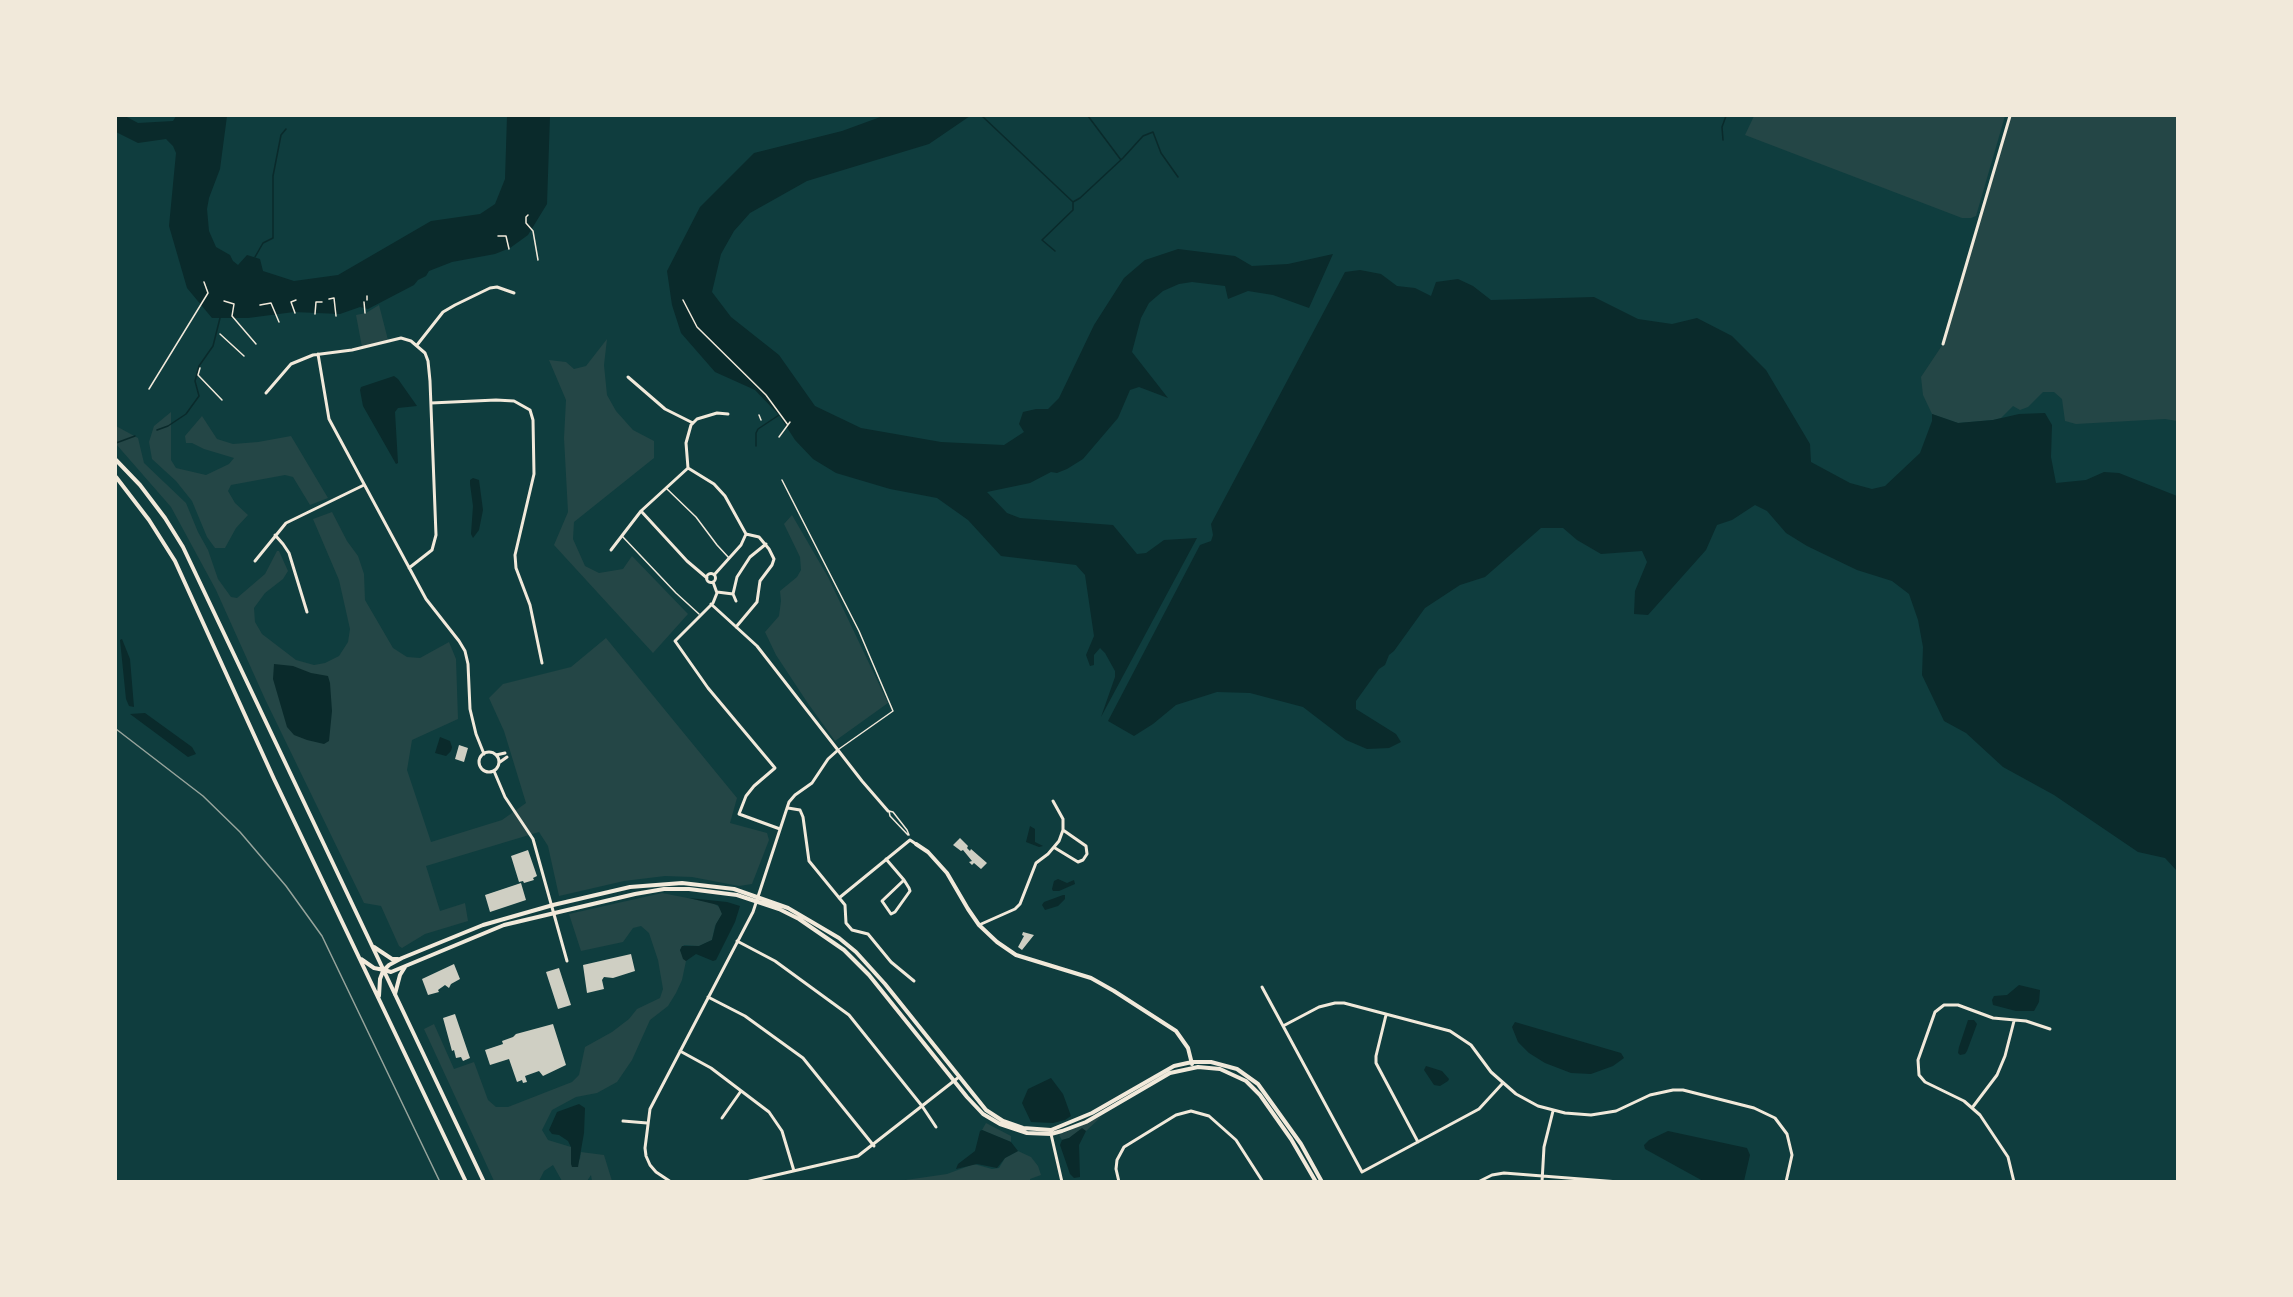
<!DOCTYPE html>
<html>
<head>
<meta charset="utf-8">
<style>
	body { margin:0 }
	#map { position:relative; width:2293px; height:1297px; overflow:hidden; background:#0f3d3e; font-family:Helvetica,sans-serif }
	canvas { display:block }
	.frame { position:absolute; inset:0; border:117px solid #f1e9da; pointer-events:none }
</style>
</head>
<body>
<div id="map">
<canvas width="2293" height="1297"></canvas>
<div class="frame"></div>
</div>
<script>
const context = document.querySelector('canvas').getContext('2d');
context.lineJoin = 'round';
function fillPath(path, color) { context.fillStyle = color; context.fill(path, 'evenodd'); }
const toPath = rows => new Path2D(rows.map(r => 'M' + r).join(''));
function stroke(path, color, width, dash) { context.strokeStyle = color; context.lineWidth = width; context.lineCap = dash ? 'butt' : 'round'; context.setLineDash(dash || []); context.stroke(path); }
const green = toPath([
	[1754,116,2005,116,1976,216,1971,218,1962,218,1745,135],
	[2010,116,2177,116,2177,421,2165,419,2076,424,2065,421,2062,399,2054,392,2043,392,2028,407,2020,410,2013,406,2001,418,1993,420,1958,423,1932,414,1923,395,1921,377,1943,344],
	[379,305,388,340,362,347,356,315,366,313],
	[607,339,604,365,607,395,616,411,633,430,654,441,654,458,574,522,573,539,585,566,599,573,623,569,632,556,688,614,653,653,554,545,568,512,564,438,566,400,549,360,566,362,574,369,586,366],
	[171,412,171,460,176,468,206,475,229,464,234,458,204,449,192,443,186,443,185,436,202,416,217,439,233,444,258,442,291,436,328,498,310,505,293,477,285,475,231,485,228,491,235,503,248,515,236,528,225,548,215,548,207,537,192,501,176,481,152,459,149,442,154,426],
	[116,426,138,438,144,463,186,503,198,532,208,550,218,579,231,597,237,598,265,574,277,551,279,551,288,571,283,579,265,593,254,608,255,622,262,634,296,660,314,665,325,663,339,656,348,642,350,629,339,580,313,519,332,512,347,541,358,556,364,574,365,600,393,648,407,657,420,658,449,642,456,659,458,719,412,740,407,770,431,842,502,820,526,803,504,731,489,698,503,684,571,667,606,638,737,798,730,823,767,833,769,840,752,884,739,886,692,877,665,876,624,881,559,896,548,846,539,832,426,866,440,911,465,903,468,921,425,934,402,948,399,946,381,906,364,903,265,699,216,590,171,507,116,444],
	[792,515,828,577,888,703,835,741,807,702,776,655,765,632,779,616,781,601,780,591,797,577,801,570,800,557,784,524],
	[662,893,713,903,721,908,722,914,715,926,712,940,699,946,684,945,680,950,686,961,682,980,676,993,668,1006,650,1020,632,1060,617,1082,597,1093,576,1097,552,1110,542,1130,548,1140,571,1147,571,1164,580,1159,581,1152,604,1155,612,1181,592,1181,591,1175,587,1181,562,1181,553,1165,544,1171,539,1181,494,1181,424,1029,434,1024,454,1069,474,1062,488,1100,496,1107,508,1107,572,1082,579,1075,585,1047,612,1032,629,1019,637,1009,660,998,663,989,658,960,649,933,641,926,633,928,623,942,581,951,569,914],
	[1102,1116,1086,1131,1082,1129,1069,1138,1062,1140,1059,1135],
	[986,1123,1011,1136,1011,1142,982,1130],
	[1018,1151,1031,1157,1038,1166,1041,1175,1030,1179,1030,1182,892,1182,947,1174,974,1164,992,1169,999,1168,1005,1158]
]);
const water = toPath([
	[116,116,125,116,138,123,173,121,176,116,227,116,220,169,209,198,207,209,209,231,216,247,230,255,233,261,238,265,247,255,260,259,263,271,294,281,338,275,431,221,480,214,495,204,505,179,507,116,550,116,547,204,528,235,510,248,495,254,452,262,429,271,426,276,418,280,414,285,368,309,360,307,340,314,294,312,248,318,212,318,187,288,169,226,176,153,173,146,166,139,138,143,116,132],
	[883,116,970,116,929,144,807,181,750,213,734,231,721,254,712,292,731,317,779,355,815,406,861,428,941,442,1004,445,1024,432,1019,424,1023,412,1036,409,1048,409,1059,398,1094,325,1124,278,1145,260,1178,249,1235,256,1252,266,1288,264,1333,254,1309,308,1273,295,1248,291,1228,299,1225,286,1192,282,1179,284,1163,291,1149,303,1141,318,1132,352,1168,398,1139,387,1130,390,1118,418,1083,459,1067,469,1057,473,1051,472,1030,483,987,492,1007,513,1020,518,1113,525,1137,554,1146,553,1164,540,1197,538,1101,717,1115,677,1115,671,1105,653,1100,648,1094,655,1094,665,1090,666,1086,655,1094,636,1085,575,1076,565,1001,556,968,520,937,498,890,489,836,473,813,459,795,440,779,415,755,390,715,372,681,333,672,305,667,271,700,207,754,153,842,131],
	[1360,270,1381,274,1397,286,1415,288,1431,296,1436,282,1458,279,1473,286,1491,300,1594,297,1638,319,1672,324,1697,318,1732,336,1766,370,1810,444,1811,462,1850,483,1872,489,1885,486,1920,453,1932,421,1932,414,1958,423,1993,420,2019,414,2045,413,2052,425,2051,457,2056,483,2086,480,2104,472,2119,473,2177,496,2177,871,2165,858,2138,852,2054,795,2003,767,1966,733,1944,721,1922,675,1923,647,1918,620,1909,594,1892,581,1857,570,1807,546,1786,533,1767,511,1755,505,1732,520,1717,525,1706,550,1648,615,1634,614,1635,591,1647,562,1642,551,1601,554,1577,540,1563,528,1541,528,1485,577,1460,585,1425,608,1394,651,1389,655,1385,665,1379,669,1356,701,1356,709,1396,734,1401,742,1389,748,1367,749,1346,740,1303,707,1250,693,1217,692,1176,705,1153,724,1134,736,1108,721,1200,545,1211,541,1213,535,1211,524,1345,272],
	[394,376,398,379,417,406,398,408,395,412,398,463,396,464,363,406,360,390,361,387],
	[473,478,479,480,483,510,479,530,473,538,471,534,473,506,470,484,470,480],
	[122,639,130,659,134,707,129,706,126,699,120,640],
	[274,664,293,666,311,673,328,676,330,683,332,711,329,741,324,744,307,740,294,735,287,727,273,679],
	[145,713,192,747,196,754,188,757,130,714],
	[440,737,450,741,452,747,451,751,446,756,435,753],
	[1030,826,1035,829,1035,842,1043,846,1039,847,1026,842],
	[1058,879,1067,883,1074,880,1075,884,1059,891,1053,891,1052,889,1054,881],
	[1063,895,1065,895,1065,899,1058,906,1045,910,1042,905,1044,902],
	[689,898,727,902,740,906,735,922,716,960,713,961,696,954,686,961,683,959,680,950,682,946,699,946,712,940,716,924,722,914,718,905],
	[2019,985,2040,990,2039,1002,2034,1011,2016,1011,1993,1005,1992,1000,1994,996,2007,995],
	[1968,1020,1974,1020,1977,1024,1967,1051,1965,1054,1960,1055,1958,1053,1959,1047],
	[1515,1022,1621,1053,1624,1058,1613,1066,1591,1074,1571,1073,1545,1063,1529,1053,1518,1042,1512,1027],
	[1426,1066,1442,1071,1449,1079,1448,1081,1440,1086,1434,1085,1424,1070],
	[1051,1078,1063,1094,1071,1116,1065,1120,1053,1123,1031,1122,1022,1103,1028,1089],
	[579,1104,585,1108,584,1133,578,1167,572,1167,571,1164,571,1147,568,1141,559,1135,552,1134,549,1130,557,1112],
	[1082,1128,1086,1131,1079,1145,1080,1177,1074,1178,1070,1174,1060,1145,1062,1140,1069,1138],
	[982,1130,1011,1142,1018,1151,1005,1158,997,1168,977,1164,956,1169,958,1164,975,1151,980,1131],
	[1668,1131,1747,1148,1750,1155,1744,1181,1703,1181,1645,1149,1644,1145,1649,1140]
]);
const stream = toPath([
	[982,116,1073,202,1080,198,1123,158,1143,136,1153,132,1161,153,1178,177],
	[1088,116,1121,160],
	[1723,140,1722,127,1726,116],
	[1055,251,1042,240,1073,210,1073,202],
	[255,257,263,243,273,238,273,176,281,135,286,129],
	[157,430,168,426,186,414,199,396,195,381,199,366,213,346,220,318],
	[116,443,135,436],
	[756,446,756,433,758,429,779,415]
]);
const building = toPath([
	[459,745,468,748,464,762,455,759],
	[960,838,968,846,967,848,970,851,971,849,987,863,981,869,974,863,972,865,969,862,972,861,963,850,961,851,953,845],
	[528,850,537,876,533,878,534,880,524,883,523,881,519,882,511,856],
	[521,883,526,900,490,912,485,895],
	[1023,932,1034,935,1022,950,1018,947,1024,936,1022,935],
	[631,954,635,971,613,978,604,977,602,980,604,989,587,993,583,965],
	[454,964,460,979,451,984,449,988,445,985,438,990,439,992,428,995,422,979],
	[559,968,571,1005,558,1009,546,972],
	[455,1014,470,1058,463,1061,461,1057,456,1058,454,1050,452,1051,443,1018],
	[553,1024,566,1065,543,1076,539,1071,525,1076,527,1082,523,1083,522,1080,517,1082,509,1059,490,1065,485,1050,503,1044,502,1041,513,1037,516,1034]
]);
const path = toPath([
	[528,215,526,217,526,223,533,231,538,260],
	[498,236,506,236,509,249],
	[367,296,367,300],
	[329,299,334,298,336,316],
	[683,300,697,327,766,395,788,425],
	[224,301,234,304,232,316,256,344],
	[364,302,365,313],
	[260,305,271,303,279,322],
	[295,313,291,302,296,300],
	[315,314,316,302,322,302],
	[220,334,244,356],
	[200,368,198,375,222,400],
	[149,389,208,293,204,282],
	[759,415,761,420],
	[779,437,790,422]
]);
const service = toPath([
	[782,480,859,631,893,711,839,749],
	[666,488,696,517,717,545,729,558],
	[622,536,676,593,699,614],
	[889,811,893,812,907,830,909,835],
	[889,811,890,816,908,835]
]);
const minor = toPath([
	[1943,344,2010,116],
	[417,345,443,312,455,305,490,288,497,287,514,293],
	[318,354,329,419,426,599,459,641,465,651,468,664,470,709,476,734,484,754],
	[628,377,665,409,693,423],
	[266,393,291,364,313,355,352,350,401,338,411,341,425,353,428,361,430,381,436,535,432,550,409,568],
	[431,403,496,400,514,401,530,410,533,420,534,474,515,555,516,568,530,605,542,663],
	[688,468,641,511,687,561,707,578],
	[688,468,714,484,725,496,746,534,741,545,714,575],
	[688,468,686,443,691,425,697,419,717,413,728,414],
	[275,535,283,544,289,553,307,612],
	[611,550,641,511],
	[255,561,286,523,364,485],
	'706.5 578a4.5 4.5 0 1 1 9 0a4.5 4.5 0 1 1-9 0Z',
	[713,582,717,593,713,603,675,641,708,688,775,768,754,786,746,796,739,814,780,829],
	[717,592,733,594],
	[736,601,733,594,737,577,750,557,766,544],
	[711,604,757,646,862,781,888,811],
	[736,627,757,602,760,581,772,565,774,559,769,549,759,537,746,534],
	'479 762a10 10 0 1 1 20 0a10 10 0 1 1-20 0Z',
	[496,755,505,753],
	[500,762,507,757],
	[494,771,505,797,533,839,567,961],
	[788,808,800,810,803,817,809,861,845,905,846,923,852,930,868,934,891,962,914,981],
	[1055,848,1078,862,1083,860,1087,854,1086,846,1063,830],
	[886,859,904,880,909,888,910,891,895,912,891,914,882,901,904,880],
	[839,898,910,840,916,844],
	[979,925,1015,909,1020,904,1036,863,1048,854,1059,841,1063,830,1063,819,1053,801],
	[737,941,775,961,849,1015,922,1106,936,1127],
	[1262,987,1362,1172,1479,1109,1502,1084],
	[708,997,745,1016,803,1058,874,1146],
	[1386,1015,1376,1056,1376,1063,1418,1142],
	[1283,1026,1319,1007,1335,1003,1344,1003,1450,1031,1471,1045,1491,1072,1516,1094,1538,1106,1565,1113,1591,1115,1616,1111,1650,1095,1673,1090,1683,1090,1754,1108,1775,1118,1787,1134,1792,1155,1786,1182],
	[680,1051,711,1068,769,1112,782,1131,794,1171],
	[1972,1108,1997,1075,2005,1056,2014,1021],
	[722,1118,741,1091],
	[623,1121,647,1123],
	[1051,1134,1062,1182],
	[671,1182,656,1172,650,1165,646,1156,645,1148,650,1109,753,912,789,802,795,795,812,783,828,759,838,750],
	[746,1182,858,1156,959,1077],
	[1119,1182,1116,1169,1117,1160,1124,1147,1176,1115,1191,1111,1209,1116,1236,1140,1263,1182],
	[1478,1182,1492,1175,1504,1173,1619,1182],
	[1542,1182,1544,1147,1553,1111],
	[2014,1182,2008,1157,1980,1115,1964,1101,1925,1082,1919,1075,1918,1060,1935,1012,1944,1005,1958,1005,1993,1018,2026,1021,2050,1029]
]);
const tertiary = toPath([
	[916,844,928,852,947,873,968,909,979,925,997,942,1016,955,1091,978,1114,991,1176,1031,1188,1048,1192,1064],
	[374,947,392,959,398,959],
	[384,970,389,965,402,958,483,925,553,905,630,887,682,883,734,889,788,908,839,938,856,952,885,984,986,1110,1003,1121,1023,1128,1051,1130,1092,1113,1174,1066,1192,1062,1211,1062,1237,1069,1258,1084,1301,1144,1322,1182],
	[384,970,391,972,504,925,635,894,664,889,689,889,737,895,779,909,799,919,844,950,869,975,967,1097,983,1114,1000,1124,1027,1133,1051,1134,1062,1131,1086,1122,1170,1073,1198,1067,1220,1069,1246,1081,1260,1095,1291,1139,1316,1182],
	[395,994,400,975,405,967]
]);
const secondary = toPath([
	[116,460,140,485,165,518,183,547,484,1182],
	[116,477,149,520,175,561,274,779,466,1182],
	[361,959,374,968,384,970],
	[379,996,380,979,383,971]
]);
const rail = toPath([
	[116,729,203,796,240,832,286,886,322,936,440,1182]
]);
fillPath(green, '#244646');
fillPath(water, '#0a2a2b');
stroke(stream, '#0a2a2b', 1.5);
fillPath(building, '#cfcfc3');
stroke(path, '#f1e9da', 1.5);
stroke(service, '#f1e9da', 1.5);
stroke(minor, '#f1e9da', 3);
stroke(tertiary, '#f1e9da', 4);
stroke(secondary, '#f1e9da', 4);
stroke(rail, '#97a49c', 1.5);
</script>
</body>
</html>
